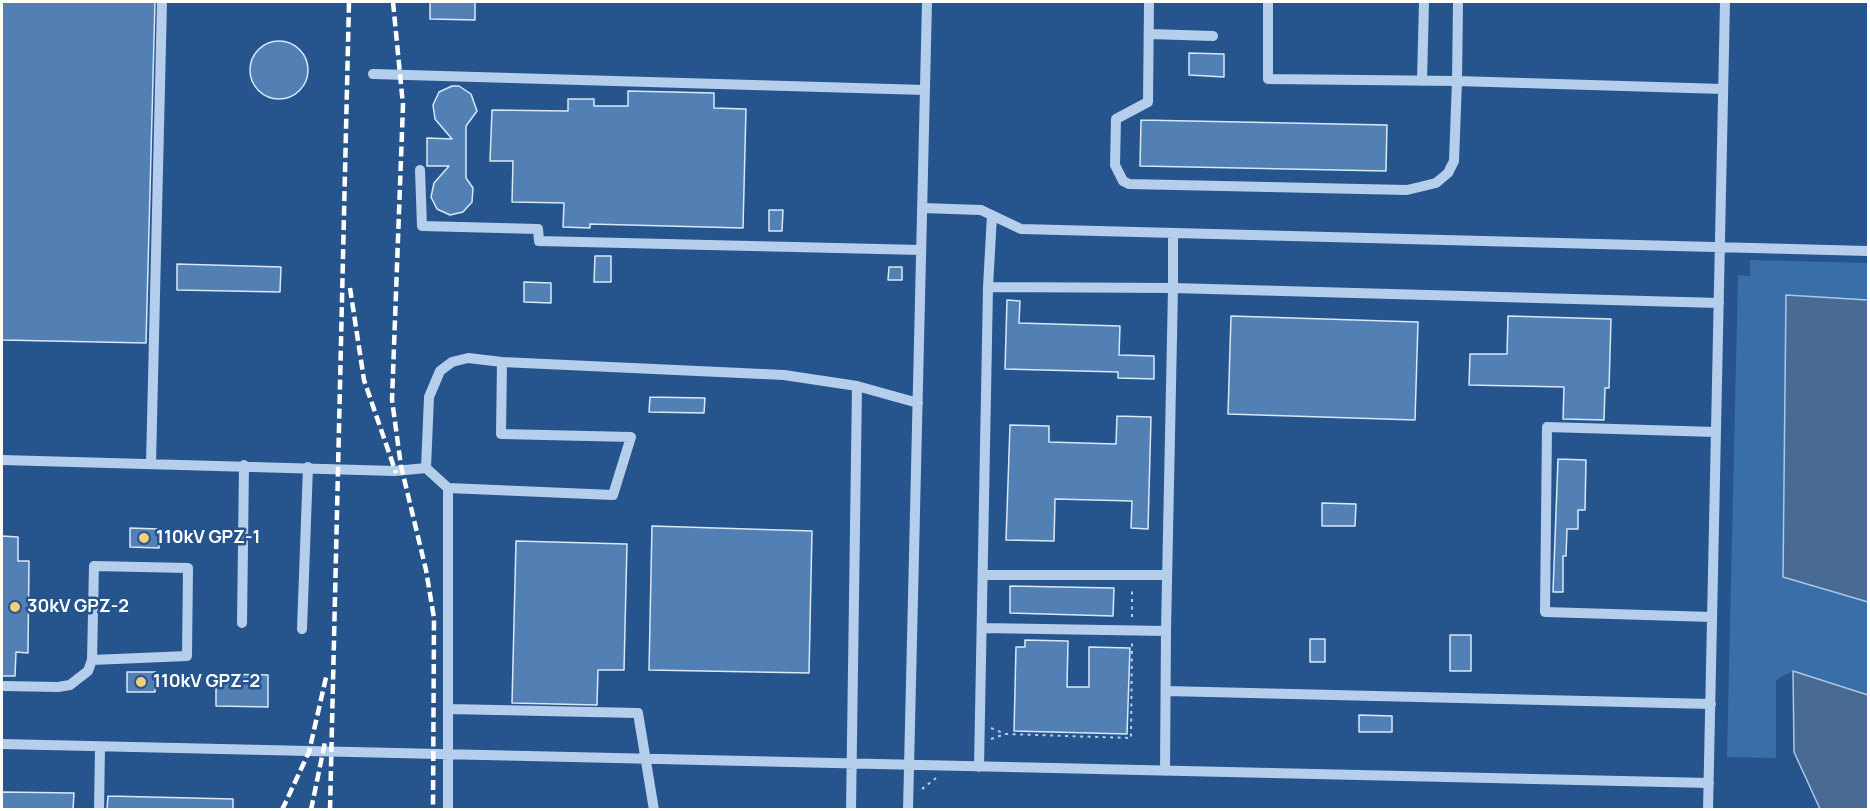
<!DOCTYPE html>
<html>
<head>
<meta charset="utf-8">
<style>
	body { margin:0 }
	#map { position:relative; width:1870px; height:811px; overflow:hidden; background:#26548d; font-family:Manrope,sans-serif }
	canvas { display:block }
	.frame { position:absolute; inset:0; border:3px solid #fff; pointer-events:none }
</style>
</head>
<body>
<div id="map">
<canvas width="1870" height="811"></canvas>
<div class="frame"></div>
</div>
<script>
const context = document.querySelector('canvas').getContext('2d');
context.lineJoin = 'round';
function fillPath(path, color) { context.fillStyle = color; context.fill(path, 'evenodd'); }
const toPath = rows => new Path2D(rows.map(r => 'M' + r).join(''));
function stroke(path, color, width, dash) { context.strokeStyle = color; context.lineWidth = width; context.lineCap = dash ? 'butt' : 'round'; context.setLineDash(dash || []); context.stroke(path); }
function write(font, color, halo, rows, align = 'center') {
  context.font = font + ' Manrope,sans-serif'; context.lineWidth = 5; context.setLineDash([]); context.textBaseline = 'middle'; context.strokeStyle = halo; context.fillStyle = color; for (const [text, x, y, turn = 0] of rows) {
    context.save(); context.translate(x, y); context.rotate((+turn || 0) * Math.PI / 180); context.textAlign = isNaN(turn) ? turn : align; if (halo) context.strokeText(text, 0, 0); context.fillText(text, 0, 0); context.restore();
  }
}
const green = toPath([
	[1750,260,1868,263,1868,695,1793,671,1776,680,1776,758,1727,757,1738,275,1750,276]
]);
const water = toPath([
	[1786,295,1868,300,1868,602,1783,577,1786,295],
	[1793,671,1868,695,1868,809,1820,809,1794,752,1793,671]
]);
const building = toPath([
	[2,2,155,2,146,343,2,340,2,2],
	[430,2,475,2,475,20,430,19,430,2],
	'250 70a29 29 0 1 1 58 0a29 29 0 1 1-58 0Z',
	[1189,53,1224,54,1224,77,1189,75,1189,53],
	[452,86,459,86,471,94,477,111,466,126,466,178,473,188,472,202,463,212,450,215,437,209,431,197,434,183,449,166,427,166,427,138,452,139,435,119,433,105,439,92,452,86],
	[628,91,714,93,714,108,746,109,743,228,590,224,590,228,563,227,564,203,512,202,513,161,490,161,492,110,568,111,568,99,594,99,594,106,628,106,628,91],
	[1141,120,1387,125,1386,171,1140,166,1141,120],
	[769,210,783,210,782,231,769,231,769,210],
	[595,256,611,256,611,282,594,282,595,256],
	[177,264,281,267,280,292,177,290,177,264],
	[889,267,902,267,902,280,888,280,889,267],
	[524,282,551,283,551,303,524,302,524,282],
	[1007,300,1020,301,1019,323,1120,326,1119,355,1154,356,1154,379,1118,378,1118,372,1005,369,1007,300],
	[1231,316,1418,322,1415,420,1228,414,1231,316],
	[1508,316,1611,319,1609,388,1605,388,1604,420,1563,419,1564,387,1469,385,1470,354,1507,354,1508,316],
	[650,397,705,398,704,413,649,412,650,397],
	[1117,416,1151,417,1148,529,1131,528,1132,501,1055,499,1054,541,1006,540,1010,425,1049,426,1049,442,1116,444,1117,416],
	[1558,459,1586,460,1585,510,1578,510,1578,529,1567,529,1566,556,1563,556,1563,592,1553,592,1558,459],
	[1322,503,1356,504,1355,526,1322,526,1322,503],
	[652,526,812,531,809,673,649,670,652,526],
	[130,528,159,529,159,548,130,547,130,528],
	[2,536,18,537,18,561,29,561,28,653,16,652,15,676,2,676,2,536],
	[516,541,627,544,624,670,598,670,597,705,512,703,516,541],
	[1010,586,1114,588,1113,616,1010,613,1010,586],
	[1450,635,1471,635,1471,671,1450,671,1450,635],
	[1310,639,1325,639,1325,662,1310,662,1310,639],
	[1025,640,1068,641,1067,687,1089,687,1089,647,1130,648,1127,734,1014,731,1016,647,1025,647,1025,640],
	[127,672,156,672,155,692,127,692,127,672],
	[216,674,268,675,268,707,216,706,216,674],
	[1359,715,1392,716,1392,732,1359,732,1359,715],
	[2,792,74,793,73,810,2,810,2,792],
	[108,796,233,799,233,810,107,810,108,796]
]);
const path = toPath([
	[1132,617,1132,587],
	[991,728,1005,734],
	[991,739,1005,734,1131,738,1132,641],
	[922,789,936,778]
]);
const minor = toPath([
	[1149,2,1148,102,1116,119,1115,165,1123,181,1129,184,1407,190,1436,183,1448,173,1454,161,1457,81,1268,79,1268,2],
	[1458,2,1457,81,1723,89],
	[1149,34,1213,36],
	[373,74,925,90],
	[1422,81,1424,2],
	[420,170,422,226,538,229,539,241,921,250],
	[922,208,981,210,1021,229,1868,251],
	[992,215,988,287,1173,288,1173,233],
	[2,460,395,471,426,468,429,397,440,371,452,362,468,358,502,362],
	[151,463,162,2],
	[426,468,448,488],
	[983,575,1167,575],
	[1712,617,1545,612,1547,427,1716,432],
	[242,623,244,465],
	[982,628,1166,631,1165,771],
	[302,629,308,467],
	[1166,631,1173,288,1719,303],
	[2,686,58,687,70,685,88,671,92,660,94,566,188,568,187,656,92,660],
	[1166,691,1711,704],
	[449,709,638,713,654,810],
	[2,744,1709,783],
	[979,767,988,287],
	[99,810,100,747],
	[448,810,448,488,613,495,631,437,501,434,502,362,784,375,857,386,918,403],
	[851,810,857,386],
	[908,810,927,2],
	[1708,810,1725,2]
]);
const rail = toPath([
	[393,2,403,105,392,400,401,466,426,570,434,618,433,810],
	[350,288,364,380,396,473],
	[282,810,309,752,327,673],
	[311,810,325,742],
	[330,810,349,2]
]);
const markers = [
	[144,538,6,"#f4cf79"],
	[15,607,6,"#f4cf79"],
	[141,682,6,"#f4cf79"]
];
const poiNames = [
	["110kV GPZ-1",156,538],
	["30kV GPZ-2",27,607],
	["110kV GPZ-2",153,682]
];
fillPath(green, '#3a6ea9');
fillPath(water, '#496a92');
stroke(water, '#a9c9eb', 1.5);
fillPath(building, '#5280b5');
stroke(building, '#d9e8f8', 1.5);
stroke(path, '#b5ceeb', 2, [3, 4.5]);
stroke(minor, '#b5ceeb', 10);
stroke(rail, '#fff', 4.5, [10, 4.5]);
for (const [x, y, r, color] of markers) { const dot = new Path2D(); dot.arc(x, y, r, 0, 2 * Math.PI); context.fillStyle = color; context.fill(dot); stroke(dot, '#26548d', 2); }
write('bold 18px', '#fff', '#26548d', poiNames, 'left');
</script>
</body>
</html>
